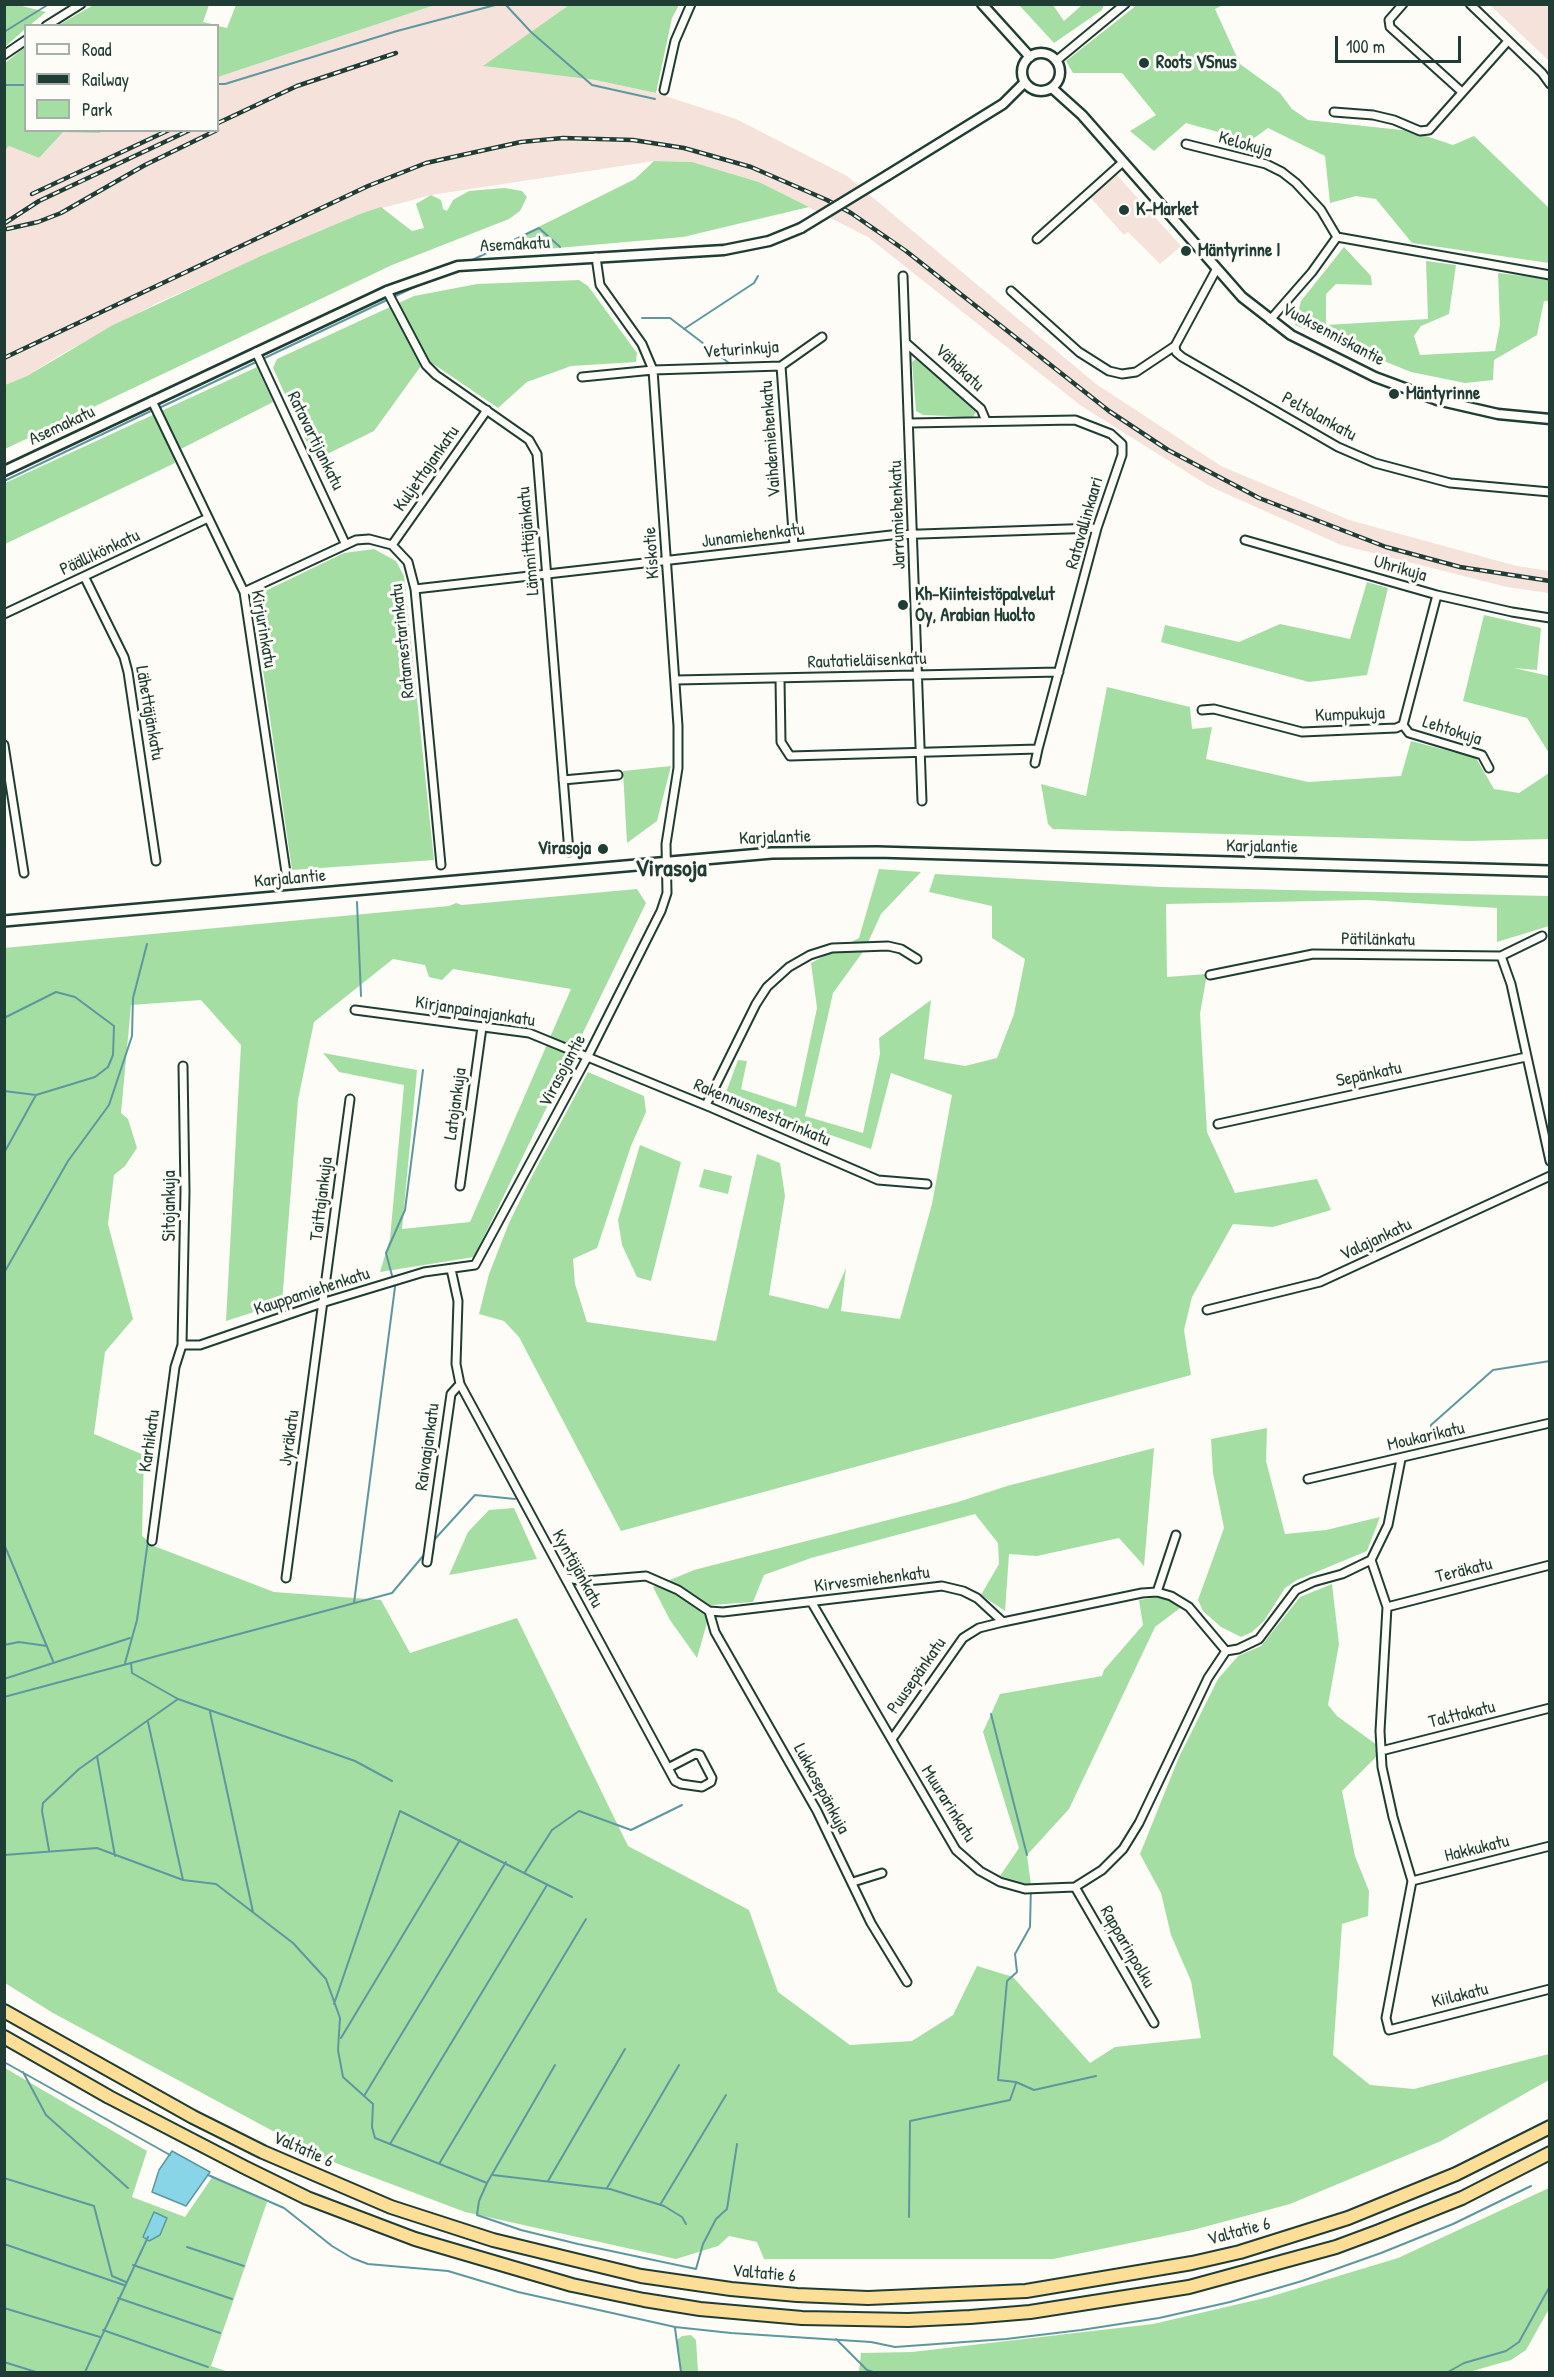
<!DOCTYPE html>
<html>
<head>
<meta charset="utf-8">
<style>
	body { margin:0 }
	#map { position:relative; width:1554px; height:2377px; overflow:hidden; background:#fdfcf7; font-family:"Patrick Hand",sans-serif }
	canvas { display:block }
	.frame { position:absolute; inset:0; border:6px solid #1f3d34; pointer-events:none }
	.legend { position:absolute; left:24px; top:24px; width:195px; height:108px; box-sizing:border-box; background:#fdfcf7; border:2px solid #a4b0a9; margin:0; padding:8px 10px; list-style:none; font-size:18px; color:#1f3d34 }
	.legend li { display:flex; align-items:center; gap:12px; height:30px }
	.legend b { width:30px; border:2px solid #a4b0a9 }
	.scale { position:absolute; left:1335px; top:36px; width:126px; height:27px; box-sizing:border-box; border:3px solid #1f3d34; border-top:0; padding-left:8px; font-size:18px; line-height:21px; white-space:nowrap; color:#1f3d34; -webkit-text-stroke:4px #fdfcf7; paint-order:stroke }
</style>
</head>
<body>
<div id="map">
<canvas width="1554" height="2377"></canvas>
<div class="frame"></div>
<ul class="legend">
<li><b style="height:8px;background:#fdfcf7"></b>Road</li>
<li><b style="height:8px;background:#1f3d34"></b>Railway</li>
<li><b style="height:16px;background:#a5dea3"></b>Park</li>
</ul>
<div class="scale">100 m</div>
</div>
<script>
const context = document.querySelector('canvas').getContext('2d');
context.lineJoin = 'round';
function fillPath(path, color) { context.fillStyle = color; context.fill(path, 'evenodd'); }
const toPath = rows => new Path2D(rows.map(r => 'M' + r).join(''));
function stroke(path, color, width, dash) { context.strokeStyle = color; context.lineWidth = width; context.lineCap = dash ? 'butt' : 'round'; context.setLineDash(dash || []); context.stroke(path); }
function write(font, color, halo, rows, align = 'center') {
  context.font = font + ' "Patrick Hand",sans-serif'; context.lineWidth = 6; context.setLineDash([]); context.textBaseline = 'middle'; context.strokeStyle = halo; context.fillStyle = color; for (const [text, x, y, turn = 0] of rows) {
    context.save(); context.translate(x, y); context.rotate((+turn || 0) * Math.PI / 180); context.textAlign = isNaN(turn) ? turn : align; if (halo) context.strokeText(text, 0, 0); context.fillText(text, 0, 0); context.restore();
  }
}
const built = toPath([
	[435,5,569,5,484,66,595,80,656,93,736,119,847,176,1096,384,1221,466,1349,520,1517,566,1549,571,1549,593,1507,587,1341,545,1209,486,1080,405,868,237,759,182,692,162,654,161,431,195,360,214,159,302,62,354,27,376,5,385,4,150,9,146,39,158,62,132,218,130,218,77],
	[1490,5,1549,5,1549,61],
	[1116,174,1181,246,1160,264,1128,232,1124,235,1090,197]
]);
const green = toPath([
	[5,4,18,5,46,12,30,25,26,26,25,29,5,47],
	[95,4,209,5,203,22,217,25,59,25],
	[236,5,236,4,435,5,218,77,218,26,227,28],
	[569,5,679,5,672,18,656,93,595,80,483,66],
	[1019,5,1053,5,1064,21,1082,5,1104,5,1102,10,1054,43],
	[1137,5,1223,5,1215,9,1240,64,1280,93,1292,109,1308,120,1411,131,1453,145,1474,136,1549,208,1549,263,1412,243,1376,199,1356,196,1330,203,1325,156,1268,128,1250,141,1186,123,1154,151,1130,131,1156,115,1122,73,1073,73,1066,61],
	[25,47,26,130,102,131,100,133,63,132,39,158,9,146,5,150,5,63],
	[654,161,692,162,759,182,809,207,683,237,523,251,498,247,635,179],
	[505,188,522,191,527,197,520,211,509,219,392,265,5,449,5,385,27,376,113,325,261,256,360,214,381,207,412,231,424,228,416,204,431,195,441,200,443,209,447,211,453,200,469,191],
	[1344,247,1371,276,1372,285,1336,284,1326,294,1326,325,1428,319,1426,261,1456,265,1449,314,1421,326,1414,336,1420,355,1495,351,1500,325,1498,273,1549,279,1549,301,1544,301,1537,335,1494,360,1493,380,1465,383,1411,372,1295,325,1301,301],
	[579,280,588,286,637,353,636,362,571,366,527,382,498,408,426,359,374,431,315,460,273,368,277,359,414,296,477,284],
	[917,358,976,412,973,417,923,415,916,411,912,362],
	[257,367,273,402,173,453,175,463,5,544,5,483],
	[374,549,396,561,404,576,434,860,292,870,254,608,259,594,344,553],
	[1367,582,1388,588,1367,675,1309,682,1161,642,1165,625,1239,642,1280,624,1350,639],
	[1484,615,1541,628,1537,670,1514,668,1549,676,1549,753,1527,718,1463,701],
	[1107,687,1190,707,1192,729,1212,727,1206,759,1308,782,1401,776,1411,741,1476,758,1494,789,1519,793,1549,773,1549,839,1468,841,1053,829,1048,824,1041,784,1086,796],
	[671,766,657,821,627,843,623,771],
	[879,869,921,872,881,914,865,949,833,993,805,1116,863,1133,880,1054,879,1038,931,1000,924,1059,965,1066,997,1058,1014,1014,1025,959,992,938,992,906,929,892,935,874,1161,887,1549,896,1549,926,1497,942,1497,908,1366,900,1166,904,1167,977,1207,974,1200,1014,1207,1132,1235,1193,1317,1179,1331,1210,1273,1227,1233,1224,1192,1297,1184,1330,1191,1375,621,1531,519,1337,504,1321,479,1314,489,1274,509,1223,532,1176,588,1072,644,1096,646,1112,631,1146,597,1248,573,1259,575,1284,587,1322,716,1341,757,1154,780,1163,785,1196,769,1295,828,1309,846,1268,841,1311,900,1319,932,1204,952,1095,891,1073,871,1149,724,1098,738,1060,747,1061,741,1089,796,1107,817,1008,811,963,859,938],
	[637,889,646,903,474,1257,380,1272,390,1239,404,1085,339,1072,323,1053,417,1070,402,1229,470,1222,571,989,453,969,442,980,429,977,425,965,393,959,314,1022,298,1100,282,1303,226,1321,241,1045,201,1000,131,1005,121,1113,128,1119,137,1148,125,1166,114,1175,108,1224,133,1319,105,1352,94,1434,144,1455,142,1536,154,1546,274,1592,381,1600,410,1653,517,1618,628,1846,749,1910,778,1992,850,2045,912,2041,953,2015,977,1966,1013,1977,1090,2063,1115,2047,1201,2038,1191,1981,1171,1935,1161,1893,1140,1854,1179,1757,1218,1679,1238,1656,1261,1646,1300,1597,1332,1584,1339,1644,1328,1705,1337,1716,1377,1745,1378,1755,1342,1791,1355,1856,1369,1891,1368,1916,1342,1924,1333,2055,1370,2085,1414,2089,1549,2054,1549,2080,1441,2141,1290,2204,1193,2230,1053,2259,764,2259,757,2242,729,2236,718,2246,676,2259,465,2212,325,2159,53,2013,5,1983,4,948,449,906,456,903,462,905],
	[640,1145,681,1162,651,1281,637,1277,622,1245,618,1220],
	[704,1169,732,1176,728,1194,699,1187],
	[1267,1428,1266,1461,1285,1534,1326,1530,1380,1517,1367,1551,1297,1580,1285,1588,1264,1621,1252,1632,1241,1637,1221,1627,1203,1611,1198,1600,1224,1528,1213,1473,1211,1439],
	[1154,1448,1144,1566,1119,1538,1037,1556,1009,1554,1005,1611,981,1595,999,1564,998,1543,975,1514,811,1558,764,1575,753,1602,712,1605,697,1658,670,1620,653,1587,694,1570,958,1502,1007,1486],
	[514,1508,537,1559,449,1575,468,1532,489,1510],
	[1159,1597,1173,1601,1180,1608,1155,1627,1069,1809,1027,1855,1031,1885,1000,1876,1019,1848,983,1732,1000,1694,1102,1676,1104,1670,1143,1625,1139,1600],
	[5,2068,147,2151,132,2197,185,2217,213,2176,267,2202,211,2366,229,2372,5,2372],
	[1549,2188,1549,2309,1526,2350,1511,2360,1469,2372,859,2372,861,2353,912,2352,1153,2324,1269,2297,1398,2258],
	[691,2335,696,2340,698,2372,681,2372,677,2340,682,2336]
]);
const water = toPath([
	[172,2151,210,2172,186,2206,152,2192,159,2170,172,2151],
	[154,2212,167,2218,160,2235,149,2241,143,2237,154,2212]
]);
const stream = toPath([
	[505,4,531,32,592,85,655,99],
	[4,32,49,4],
	[218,84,225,84,397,31,499,4],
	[4,85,26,85],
	[468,262,539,228,560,247],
	[642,318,670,318,729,363],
	[684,329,754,283,758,276],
	[159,408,425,282],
	[4,481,153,410],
	[357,902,361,996],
	[4,1018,56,992,75,997,114,1026,113,1055,108,1067,95,1077,36,1095,4,1091],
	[4,1153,36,1095],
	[4,1273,68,1161,109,1105,132,1036,133,998,147,944],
	[1431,1436,1431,1425,1493,1370,1550,1361],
	[4,1544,53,1661],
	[354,1603,395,1287,386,1253,405,1210,423,1070],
	[4,1645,19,1642,47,1646],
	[125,1663,137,1620,163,1432],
	[131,1663,132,1673,178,1699,355,1761,392,1781],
	[4,1679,130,1638],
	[4,1697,392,1593,423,1556,433,1553,434,1540,475,1495,515,1499],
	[210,1712,253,1912],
	[991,1714,1027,1855],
	[148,1722,183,1880],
	[97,1756,115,1856],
	[49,1850,42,1811,43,1803,79,1769,178,1699],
	[4,1855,97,1848,183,1880,216,1884,293,1943,326,1979,340,2018,338,2050,343,2077,373,2104,372,2127,375,2138,487,2183],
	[525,1872,552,1830,579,1811,631,1830,682,1805],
	[1031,1885,1030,1927,1015,1954,1017,1972,1007,1981,998,2080,1016,2082,1034,2090,1096,2076],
	[334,2004,400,1811,572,1897],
	[341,2038,460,1840],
	[4,2062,170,2155],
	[555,2065,487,2183,479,2201,477,2215,521,2230,578,2244,696,2269,703,2244,716,2219,727,2209,737,2144],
	[23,2072,46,2115,128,2188],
	[364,2096,506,1862],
	[390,2144,547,1885],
	[439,2164,586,1919],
	[208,2175,284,2208,332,2246,352,2258,368,2264,448,2271,518,2292,675,2327,731,2333,871,2342,895,2347,1006,2339,1081,2330,1159,2318,1230,2302,1302,2281,1381,2253,1453,2224,1531,2186],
	[493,2175,610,2189,664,2206,682,2217,686,2224],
	[4,2178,94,2206,112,2276,126,2282],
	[548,2181,625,2049],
	[607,2188,679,2065],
	[660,2205,726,2095],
	[909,2217,910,2121,1010,2100,1016,2083],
	[4,2244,124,2285],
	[187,2247,244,2266],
	[133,2265,232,2299],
	[118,2298,220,2333],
	[4,2308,100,2337],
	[675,2328,681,2372],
	[103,2330,208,2367],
	[836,2339,867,2370,873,2372],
	[4,2362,36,2372],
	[85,2372,148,2237],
	[1448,2372,1464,2363,1506,2351,1519,2342,1550,2286]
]);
const minor = toPath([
	[1403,4,1389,20,1390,27,1462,92],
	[1470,4,1542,73,1550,84],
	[46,26,81,4],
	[4,55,26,40],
	[1056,61,1125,4],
	[664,90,675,41,691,4],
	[1334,112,1373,115,1394,120,1420,131,1429,130,1508,41],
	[1186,144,1266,164,1282,172,1296,183,1321,210,1337,237],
	[1337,237,1550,275],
	[1037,239,1123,162],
	[1216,270,1175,346,1176,352,1182,357,1338,447,1375,463,1450,483,1550,492],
	[903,276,922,801],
	[387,291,426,365,436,375,529,440,537,454,569,852],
	[1011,291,1079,352,1109,371,1122,374,1136,372,1175,346],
	[1270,320,1312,272,1337,237],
	[906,343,981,409,986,421],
	[256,352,345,543],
	[781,366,794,546],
	[582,377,653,370,781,366,822,337],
	[152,401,244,592,287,879],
	[1245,540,1437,595,1512,612,1550,618],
	[392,545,487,410],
	[85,578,124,657,128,672,156,861],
	[415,589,891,535,1097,528],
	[244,592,356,540,369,539,392,545,408,562,415,589,441,865],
	[4,614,208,518],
	[780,679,781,742,790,756,1038,749,1097,528,1122,455,1122,444,1111,434,1075,420,910,423],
	[676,680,1059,672],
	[1202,710,1214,709,1302,732,1396,728,1403,725,1437,595],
	[1403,725,1409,733,1482,755,1489,768],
	[4,745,24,873],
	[1035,763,1038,749],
	[563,780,618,775],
	[1501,956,1511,984,1550,1161],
	[1210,975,1313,954,1501,956,1542,936],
	[355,1010,529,1033,712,1108,878,1180,927,1184],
	[706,1105,756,1004,767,987,789,967,810,955,832,948,888,946,901,949,917,959],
	[1218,1124,1526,1057],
	[460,1186,482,1027],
	[1207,1310,1320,1282,1550,1176],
	[182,1345,200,1345,325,1302,424,1272,475,1265,588,1056,661,911,667,893,666,844,678,768,678,726,653,370,642,344,600,285,596,257],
	[460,1384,668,1768,695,1754,700,1755,712,1778,711,1782,702,1787,681,1784,675,1781,668,1768],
	[1308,1479,1550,1423],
	[152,1541,175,1367,182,1345,185,1191,183,1066],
	[1371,1560,1387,1607],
	[427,1562,451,1394,460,1384,456,1364,458,1301,451,1269],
	[286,1578,350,1099],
	[566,1578,585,1581,646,1576,678,1590,709,1611,723,1612,942,1586,963,1591,977,1598,1003,1622,1142,1593,1157,1592,1171,1596,1189,1607,1226,1651],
	[1157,1592,1176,1535],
	[812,1603,956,1850,980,1871,1000,1882,1025,1889,1075,1887,1102,1870,1123,1849,1139,1823,1208,1678,1226,1651],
	[709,1611,715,1632,817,1811,871,1923,907,1982],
	[1226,1651,1238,1649,1259,1639,1296,1590,1313,1582,1342,1574,1371,1560,1388,1525,1401,1459],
	[892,1739,963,1638,979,1628,1003,1622],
	[1381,1751,1550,1708],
	[1550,1846,1412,1881,1386,2018,1389,2030,1550,1989],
	[1412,1881,1393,1817,1382,1767,1380,1731,1387,1607,1550,1565],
	[853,1882,882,1873],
	[1075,1887,1154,2023]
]);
const tertiary = toPath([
	[982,4,1030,57],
	'1022 72a19 19 0 1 1 38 0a19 19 0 1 1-38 0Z',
	[1052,88,1082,115,1242,297,1291,335,1375,377,1437,400,1498,414,1550,419],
	[888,175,1003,104,1025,82],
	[4,471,387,291,458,266,724,250,769,241,801,228]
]);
const secondary = toPath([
	[4,921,772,853,877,852,1550,871]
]);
const motorway = toPath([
	[4,2011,193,2117,263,2152,391,2207,493,2240,641,2276,731,2289,797,2295,868,2298,1026,2291,1192,2263,1240,2252,1348,2218,1456,2174,1550,2127],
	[4,2037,109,2097,244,2167,307,2198,415,2239,572,2285,644,2300,700,2309,802,2318,908,2320,970,2317,1030,2312,1189,2287,1336,2247,1379,2231,1462,2198,1550,2153]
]);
const rail = toPath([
	[218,123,297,86,396,53],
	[32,194,169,130],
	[5,223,39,201,190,130],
	[7,229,38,222,61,213,145,165,217,130],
	[4,358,368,186,426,163,521,142,563,138,633,140,684,148,751,167,827,200,851,213,906,251,1109,411,1168,450,1259,498,1386,547,1460,567,1550,581]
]);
const tertiaryBridge = toPath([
	[801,228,888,175]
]);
const markers = [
	[1144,63,6,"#1f3d34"],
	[1124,210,6,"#1f3d34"],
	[1186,251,6,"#1f3d34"],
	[1394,394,6,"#1f3d34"],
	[903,605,6,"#1f3d34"],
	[603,849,6,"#1f3d34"]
];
const poiNames = [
	["Roots VSnus",1156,63],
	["K-Market",1136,210],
	["Mäntyrinne I",1198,251],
	["Mäntyrinne",1406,394],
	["Kh-Kiinteistöpalvelut",915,595],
	["Oy, Arabian Huolto",915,616],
	["Virasoja",591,849,"right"]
];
const streetNames = [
	["Kelokuja",1245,145,16],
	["Asemakatu",515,245,-3],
	["Vuoksenniskantie",1333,335,28],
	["Veturinkuja",741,350,-4],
	["Vähäkatu",959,368,43],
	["Peltolankatu",1319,417,29],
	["Asemakatu",62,426,-25],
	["Vaihdemiehenkatu",771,439,-94],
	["Ratavartijankatu",315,441,64],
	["Kuljettajankatu",427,469,-55],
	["Jarrumiehenkatu",898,515,-92],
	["Ratavallinkaari",1085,523,-74],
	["Junamiehenkatu",753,536,-7],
	["Lämmittäjänkatu",529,541,-95],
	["Päällikönkatu",100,553,-25],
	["Kiskotie",652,553,-94],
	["Uhrikuja",1400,569,16],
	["Kirjurinkatu",263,629,80],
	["Ratamestarinkatu",403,641,-96],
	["Rautatieläisenkatu",867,661,-2],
	["Lähettäjänkatu",149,713,80],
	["Kumpukuja",1350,715,-2],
	["Lehtokuja",1452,731,18],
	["Karjalantie",775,838,-2],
	["Karjalantie",1262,847,1],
	["Karjalantie",290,879,-5],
	["Pätilänkatu",1378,940,1],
	["Kirjanpainajankatu",475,1012,9],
	["Virasojantie",563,1071,-62],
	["Sepänkatu",1369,1075,-12],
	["Latojankuja",456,1104,-82],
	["Rakennusmestarinkatu",762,1113,23],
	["Taittajankuja",322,1199,-83],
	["Sitojankuja",170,1206,-90],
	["Valajankatu",1376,1240,-25],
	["Kauppamiehenkatu",312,1292,-18],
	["Moukarikatu",1426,1437,-13],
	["Jyräkatu",290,1438,-82],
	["Karhikatu",150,1441,-82],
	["Raivaajankatu",428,1447,-82],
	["Kyntäjänkatu",577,1569,61],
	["Teräkatu",1464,1571,-14],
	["Kirvesmiehenkatu",872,1580,-7],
	["Puusepänkatu",917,1676,-55],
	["Talttakatu",1462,1715,-14],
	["Lukkosepänkuja",821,1789,62],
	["Muurarinkatu",948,1804,58],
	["Hakkukatu",1477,1849,-14],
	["Rapparinpolku",1127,1947,60],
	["Kiilakatu",1460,1996,-14],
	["Valtatie 6",303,2150,24],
	["Valtatie 6",1239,2232,-15],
	["Valtatie 6",764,2274,5]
];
const districtNames = [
	["Virasoja",671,870]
];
fillPath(built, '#f4e2db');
fillPath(green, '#a5dea3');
fillPath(water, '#88d5e7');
stroke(water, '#5e989f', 1.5);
stroke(stream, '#5e989f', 2);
stroke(minor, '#1f3d34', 11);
stroke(tertiary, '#1f3d34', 13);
stroke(secondary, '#1f3d34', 14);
stroke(motorway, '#1f3d34', 16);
stroke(minor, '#fdfcf7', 7);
stroke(tertiary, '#fdfcf7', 8);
stroke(secondary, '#fdfcf7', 9);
stroke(motorway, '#fdde96', 12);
stroke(rail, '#1f3d34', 4.5);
stroke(rail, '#fdfcf7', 2, [7]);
stroke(tertiaryBridge, '#1f3d34', 13, []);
stroke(tertiaryBridge, '#fdfcf7', 8);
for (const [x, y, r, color] of markers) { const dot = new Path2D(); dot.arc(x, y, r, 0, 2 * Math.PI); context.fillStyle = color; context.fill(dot); stroke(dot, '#fdfcf7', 2); }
write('bold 18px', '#1f3d34', '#fdfcf7', poiNames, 'left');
write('18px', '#1f3d34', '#fdfcf7', streetNames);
write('bold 24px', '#1f3d34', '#fdfcf7', districtNames);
</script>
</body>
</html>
